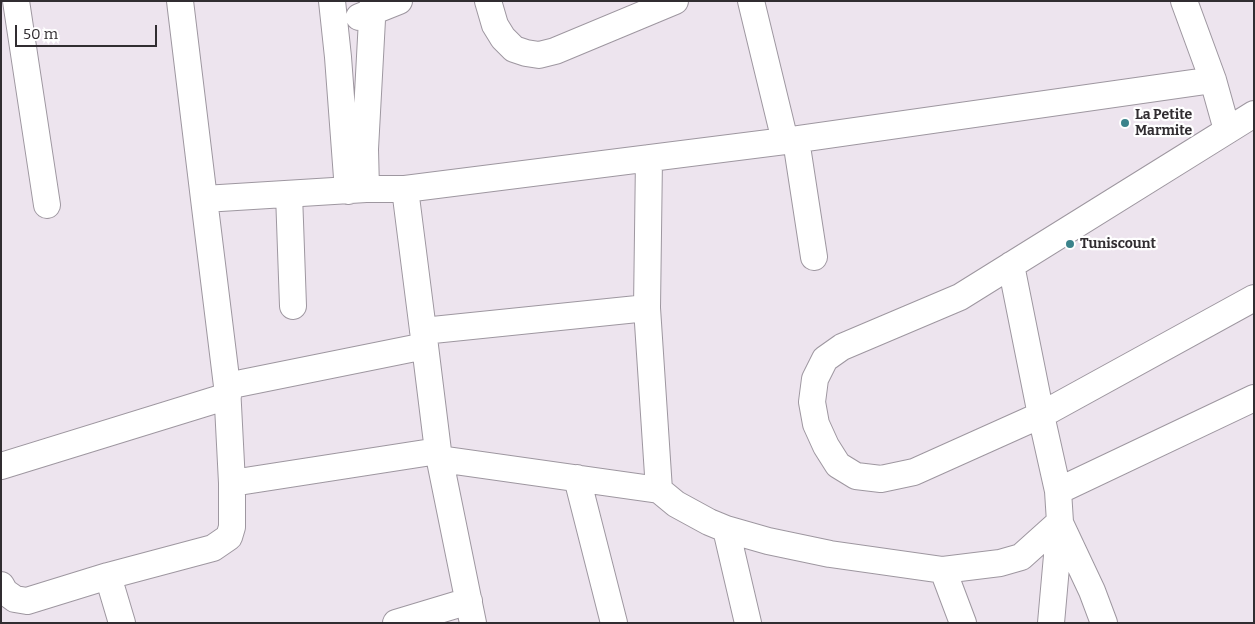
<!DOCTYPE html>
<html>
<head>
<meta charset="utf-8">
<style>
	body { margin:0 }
	#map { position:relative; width:1255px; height:624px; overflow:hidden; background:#ede4ee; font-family:Bitter,serif }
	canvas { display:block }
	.frame { position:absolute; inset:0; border:2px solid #312d31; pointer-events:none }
	.scale { position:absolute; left:15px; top:25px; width:142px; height:22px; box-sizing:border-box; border:2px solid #312d31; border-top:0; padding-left:6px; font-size:15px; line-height:18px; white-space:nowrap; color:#312d31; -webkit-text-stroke:4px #fff; paint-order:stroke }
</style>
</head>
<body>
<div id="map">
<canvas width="1255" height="624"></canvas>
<div class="frame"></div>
<div class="scale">50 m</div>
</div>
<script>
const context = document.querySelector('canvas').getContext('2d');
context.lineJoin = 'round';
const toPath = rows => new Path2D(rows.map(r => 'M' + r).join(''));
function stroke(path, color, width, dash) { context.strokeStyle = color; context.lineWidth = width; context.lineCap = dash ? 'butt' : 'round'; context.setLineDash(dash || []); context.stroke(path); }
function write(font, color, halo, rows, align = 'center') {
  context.font = font + ' Bitter,serif'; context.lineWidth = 4.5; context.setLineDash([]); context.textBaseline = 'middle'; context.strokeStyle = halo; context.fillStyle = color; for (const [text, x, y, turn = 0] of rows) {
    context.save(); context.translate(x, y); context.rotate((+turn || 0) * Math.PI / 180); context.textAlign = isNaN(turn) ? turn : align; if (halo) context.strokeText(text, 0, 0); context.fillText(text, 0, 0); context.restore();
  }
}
const minor = toPath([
	[16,1,47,205],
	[180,1,204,199,366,189,405,189,785,141,1213,80],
	[332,1,338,57,348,191],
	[488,1,495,25,503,38,514,49,526,53,539,55,555,51,675,1],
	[751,1,785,141],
	[1184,1,1213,80,1227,130],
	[359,17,399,1],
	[1254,114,960,297,842,347,825,359,815,379,812,402,816,424,826,446,838,465,856,476,881,479,914,472,1041,415,1254,298],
	[796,140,814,257],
	[649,158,647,308,659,490],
	[366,189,365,149,373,1],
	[289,194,293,306],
	[1011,265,1041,415,1058,491,1060,522,1051,623],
	[423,331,647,308],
	[425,346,438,451,473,623],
	[227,386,425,346,405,189],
	[440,459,659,490,676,504,709,522,726,529,768,541,830,554,943,570,1000,563,1021,557,1060,522],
	[1,466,228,396],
	[577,478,614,623],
	[232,483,438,451],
	[1058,491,1254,398],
	[1060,523,1092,591,1104,623],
	[726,529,748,623],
	[943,570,963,623],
	[108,576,122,623],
	[1,585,5,592,15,599,27,601,108,576,213,548,229,537,232,527,232,483,227,386,204,199],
	[396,623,469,601]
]);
const markers = [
	[1125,123,5,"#3b838b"],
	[1070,244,5,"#3b838b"]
];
const poiNames = [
	["La Petite",1135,115],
	["Marmite",1135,131],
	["Tuniscount",1080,244]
];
stroke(minor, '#9e97a0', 28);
stroke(minor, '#fff', 26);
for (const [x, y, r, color] of markers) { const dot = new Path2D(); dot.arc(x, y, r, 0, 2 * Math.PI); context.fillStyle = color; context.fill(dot); stroke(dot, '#fff', 2); }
write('bold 14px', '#312d31', '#fff', poiNames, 'left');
</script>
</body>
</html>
